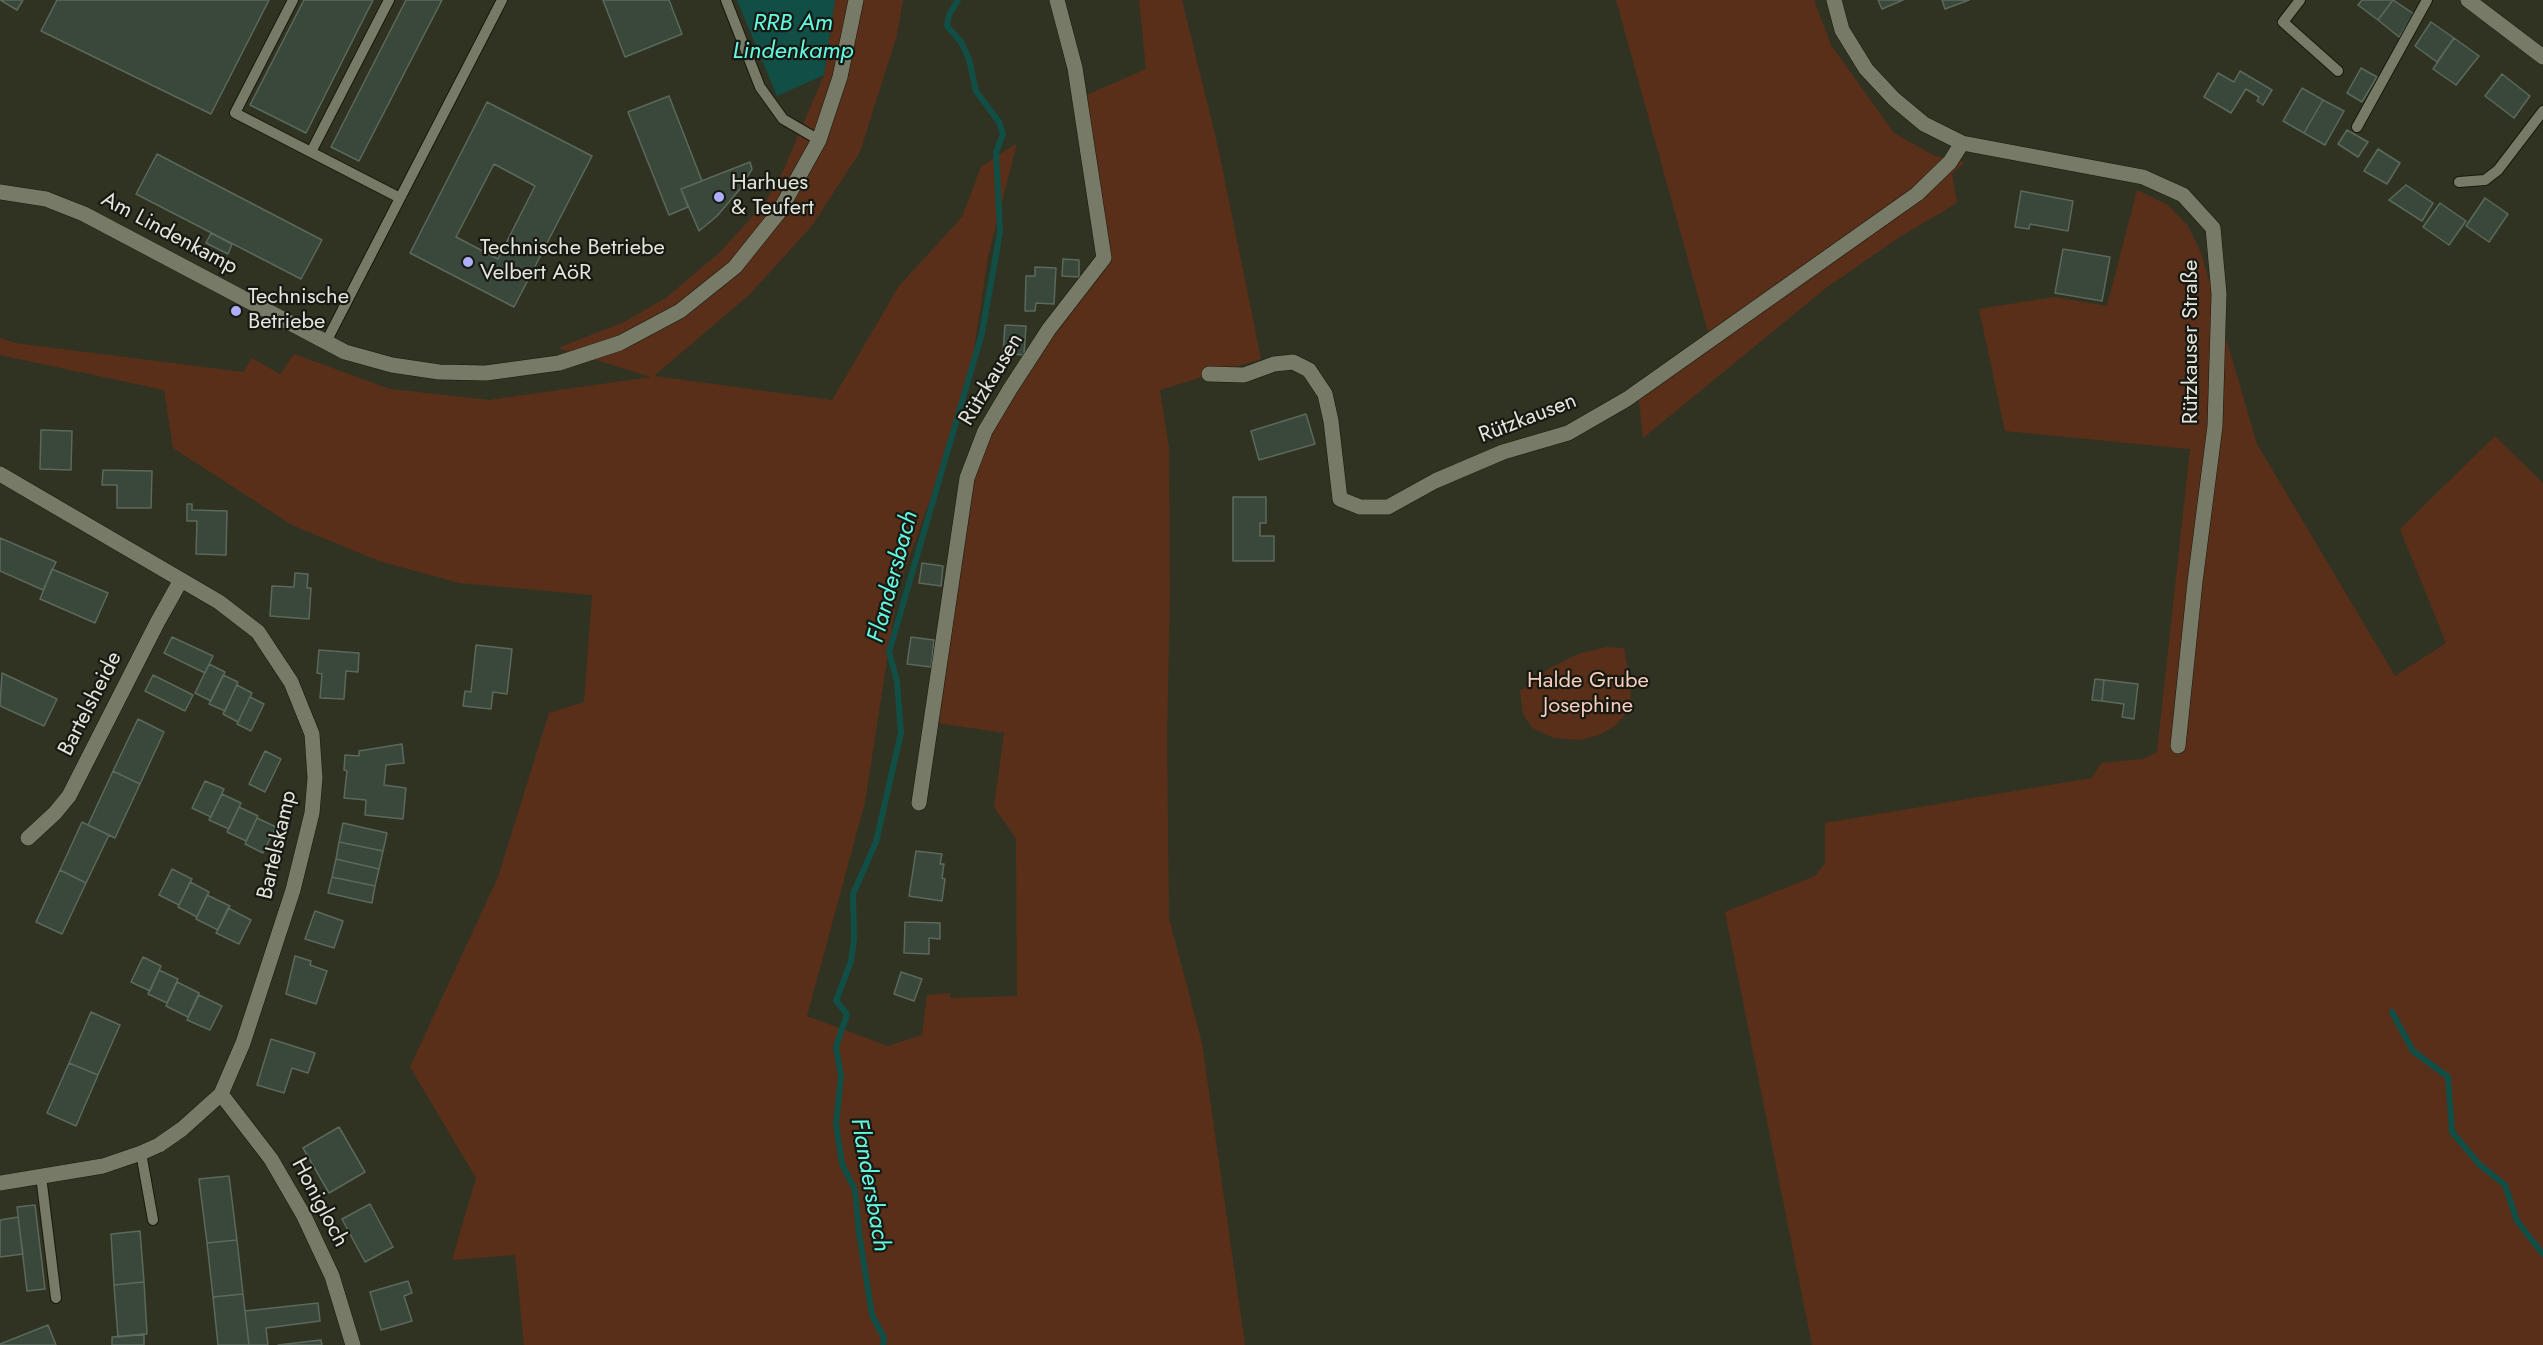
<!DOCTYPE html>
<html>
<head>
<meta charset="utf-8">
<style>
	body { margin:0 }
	canvas { display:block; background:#303222 }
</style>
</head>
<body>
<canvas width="2543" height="1345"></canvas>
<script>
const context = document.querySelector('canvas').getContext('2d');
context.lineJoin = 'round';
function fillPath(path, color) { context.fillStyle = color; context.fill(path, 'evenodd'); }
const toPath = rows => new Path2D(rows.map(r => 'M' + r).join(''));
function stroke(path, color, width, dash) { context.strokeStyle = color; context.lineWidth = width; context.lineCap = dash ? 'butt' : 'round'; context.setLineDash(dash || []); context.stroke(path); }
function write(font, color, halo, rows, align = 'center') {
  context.font = font + ' Jost,sans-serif'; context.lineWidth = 4.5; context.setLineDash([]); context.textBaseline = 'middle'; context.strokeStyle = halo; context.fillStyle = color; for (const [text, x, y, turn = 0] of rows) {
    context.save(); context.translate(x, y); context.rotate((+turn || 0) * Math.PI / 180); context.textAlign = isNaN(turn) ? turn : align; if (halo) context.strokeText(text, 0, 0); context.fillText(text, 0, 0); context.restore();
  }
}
const green = toPath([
	[835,0,903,0,897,35,860,152,811,227,749,295,654,376,832,400,899,286,962,217,981,167,1017,143,988,257,967,396,898,589,865,802,807,1016,888,1046,922,1035,927,995,950,993,950,998,1017,996,1016,838,994,807,1004,733,938,723,962,539,977,465,1003,414,1036,359,1104,265,1084,96,1146,69,1139,0,1182,0,1218,147,1261,359,1160,390,1169,448,1170,595,1167,737,1169,918,1202,1043,1245,1345,524,1345,515,1255,452,1260,476,1178,410,1067,498,877,549,713,584,702,592,595,459,583,379,561,292,525,173,448,164,390,0,355,0,338,15,343,243,372,252,358,280,374,294,354,390,389,489,400,651,377,558,348,624,322,666,298,720,252,765,203,783,171,824,75],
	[1616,0,1814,0,1831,45,1894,133,1935,156,1965,162,1952,174,1957,203,1898,238,1826,288,1643,438,1638,392,1710,339],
	[2137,190,2168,205,2188,226,2201,253,2257,444,2395,676,2446,643,2400,529,2495,436,2543,483,2543,1345,1812,1345,1725,912,1815,876,1825,863,1825,823,2092,778,2101,763,2143,759,2157,752,2190,449,2005,431,1979,309,2054,297,2107,306],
	[1606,647,1624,648,1630,682,1631,708,1615,726,1599,735,1580,740,1554,738,1532,728,1523,714,1520,691,1550,668,1578,654]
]);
const water = toPath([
	[737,0,835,0,824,75,777,96]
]);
const stream = toPath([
	[2392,1012,2413,1051,2448,1077,2452,1132,2480,1165,2505,1185,2517,1221,2543,1254],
	[883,1345,884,1338,872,1315,859,1233,855,1190,842,1164,836,1124,841,1076,836,1047,847,1014,836,1001,851,961,854,939,853,894,876,842,901,733,897,681,889,652,982,333,1000,232,996,152,1003,134,999,122,976,91,969,59,961,42,947,26,949,15,958,0]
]);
const building = toPath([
	[0,0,23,0,17,10,0,0],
	[57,0,269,0,211,114,41,31,57,0],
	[304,0,373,0,306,133,250,105,304,0],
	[406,0,442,0,359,161,331,147,406,0],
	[603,0,669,0,682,34,625,57,603,0],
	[1878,0,1903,0,1882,9,1878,0],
	[1942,0,1969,0,1945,9,1942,0],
	[2362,0,2393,0,2378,20,2358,5,2362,0],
	[2393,0,2414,14,2399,37,2378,20,2393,0],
	[2431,22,2454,38,2437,62,2415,46,2431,22],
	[2454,38,2479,56,2456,85,2433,69,2454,38],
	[2361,68,2377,77,2362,102,2347,93,2361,68],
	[2240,71,2272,90,2263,105,2257,101,2259,97,2246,89,2231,113,2204,97,2218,73,2234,82,2240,71],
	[2502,74,2530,96,2514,118,2485,96,2502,74],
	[2302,88,2323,100,2304,133,2283,121,2302,88],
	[669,96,702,181,681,189,688,207,669,215,628,112,669,96],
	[2323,100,2344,111,2325,145,2304,133,2323,100],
	[487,102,592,156,514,307,410,253,487,102],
	[494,164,535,186,498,259,456,237,494,164],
	[2347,130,2368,142,2358,157,2338,144,2347,130],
	[2378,149,2400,163,2387,184,2364,171,2378,149],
	[157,154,322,240,301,279,136,194,157,154],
	[750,162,752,169,740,189,717,216,699,231,681,189,750,162],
	[2406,185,2433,203,2422,221,2389,200,2406,185],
	[2021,191,2073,201,2068,231,2030,224,2029,229,2015,227,2021,191],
	[2485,198,2508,214,2489,242,2466,226,2485,198],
	[2440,203,2466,221,2449,245,2423,227,2440,203],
	[211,233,232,244,228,254,206,243,211,233],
	[2063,249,2110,257,2102,301,2055,293,2063,249],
	[1063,259,1079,260,1079,277,1062,276,1063,259],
	[1035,267,1056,268,1054,304,1036,303,1035,311,1025,311,1026,276,1035,276,1035,267],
	[1005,325,1026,326,1024,355,1003,353,1005,325],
	[1306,414,1315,444,1259,460,1251,431,1306,414],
	[41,430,72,431,71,470,40,469,41,430],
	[103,470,152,471,151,508,117,508,117,485,102,485,103,470],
	[1233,497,1266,497,1266,523,1260,523,1260,536,1274,536,1274,561,1233,561,1233,497],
	[187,504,192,504,192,510,227,511,226,555,196,554,197,521,187,521,187,504],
	[0,538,56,562,43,590,0,571,0,538],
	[922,563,943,566,941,586,919,583,922,563],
	[52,569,108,593,95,623,40,599,52,569],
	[295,573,308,574,307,588,311,588,309,619,270,616,272,586,294,587,295,573],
	[172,637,213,656,205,673,164,653,172,637],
	[911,637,934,640,931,667,907,664,911,637],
	[476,645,512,649,507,694,493,692,491,709,463,706,465,691,471,692,476,645],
	[319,650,359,653,358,672,346,671,344,699,320,698,322,674,317,673,319,650],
	[209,664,225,672,211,701,195,693,209,664],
	[2,673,57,699,44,726,0,706,2,673],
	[153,675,193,695,185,711,145,691,153,675],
	[223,675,238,682,225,711,209,704,223,675],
	[2095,679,2104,680,2102,701,2092,700,2095,679],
	[2104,680,2138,684,2134,719,2122,717,2124,704,2102,701,2104,680],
	[237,685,252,693,238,722,223,714,237,685],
	[250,697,264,704,251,731,237,724,250,697],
	[138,719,164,732,140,784,113,771,138,719],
	[402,744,404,763,386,765,384,785,406,788,403,819,365,815,366,800,344,798,347,771,344,770,345,755,359,756,359,751,402,744],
	[265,751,281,759,265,792,249,784,265,751],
	[113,771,140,784,115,838,88,825,113,771],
	[205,781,224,789,211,817,192,808,205,781],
	[222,794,241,803,229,829,209,820,222,794],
	[239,807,258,816,246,841,227,832,239,807],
	[257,818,276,827,263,853,245,844,257,818],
	[82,822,109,835,86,883,60,870,82,822],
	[343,823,387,833,383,851,339,842,343,823],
	[339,842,383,851,379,869,336,859,339,842],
	[916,851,942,854,940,864,944,864,942,878,945,879,942,901,909,896,916,851],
	[336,859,379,869,375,886,332,877,336,859],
	[172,869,192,879,179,905,159,895,172,869],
	[60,870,86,883,62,934,36,922,60,870],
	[332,877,375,886,372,903,328,893,332,877],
	[190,882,209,892,197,917,178,907,190,882],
	[207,895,230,906,218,930,196,919,207,895],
	[228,908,251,920,239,944,216,933,228,908],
	[315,911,343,921,334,948,305,939,315,911],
	[905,922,940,923,940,939,929,938,929,954,904,953,905,922],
	[295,956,311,961,310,965,327,971,316,1004,286,994,295,956],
	[143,957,161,966,150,991,131,982,143,957],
	[159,970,178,979,167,1003,148,994,159,970],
	[901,972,922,979,914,1001,894,994,901,972],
	[177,982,199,993,188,1017,166,1006,177,982],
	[199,995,222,1006,210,1030,187,1020,199,995],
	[91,1012,120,1025,98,1075,69,1063,91,1012],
	[271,1039,315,1053,308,1073,292,1068,284,1093,257,1085,271,1039],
	[69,1063,98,1075,76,1126,47,1113,69,1063],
	[339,1127,365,1172,329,1193,303,1148,339,1127],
	[229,1176,237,1240,207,1243,199,1179,229,1176],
	[370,1204,393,1247,365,1262,342,1219,370,1204],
	[35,1205,45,1289,27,1291,17,1207,35,1205],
	[18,1217,23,1254,0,1257,0,1220,18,1217],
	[140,1231,144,1282,114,1285,111,1234,140,1231],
	[237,1240,243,1294,213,1297,207,1243,237,1240],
	[408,1281,412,1293,404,1296,412,1321,381,1330,370,1292,408,1281],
	[144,1282,147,1334,118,1337,114,1285,144,1282],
	[243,1294,249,1345,218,1345,213,1297,243,1294],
	[318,1303,320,1321,266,1328,268,1345,249,1345,245,1311,318,1303],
	[48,1325,56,1345,0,1345,0,1344,48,1325],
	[144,1334,144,1345,112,1345,112,1337,144,1334],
	[321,1340,322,1345,278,1345,321,1340]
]);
const service = toPath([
	[293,0,235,113,400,198],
	[726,0,760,87,783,119,819,140],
	[2300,0,2283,22,2338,71],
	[2357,127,2427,0],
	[311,152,389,0],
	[2459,182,2485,180,2498,170,2543,111],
	[326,342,502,0],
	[141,1153,153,1220],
	[41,1176,56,1298]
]);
const minor = toPath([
	[1834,0,1842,30,1866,69,1894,99,1924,124,1962,143,2143,177,2183,195,2213,228,2219,294,2215,426,2195,582,2178,746],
	[0,192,46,199,84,214,345,352,392,365,439,372,486,373,559,363,620,343,680,311,735,267,779,212,819,140,840,77,856,0],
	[1209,374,1244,375,1274,364,1293,362,1309,370,1325,394,1331,421,1340,499,1360,507,1388,507,1435,481,1503,452,1568,433,1627,399,1917,194,1950,162,1962,143],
	[0,474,219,602,258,632,291,682,312,734,315,778,312,813,293,890,243,1043,221,1094,182,1129,159,1145,141,1153,103,1166,0,1183],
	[919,803,967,478,985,431,1010,389,1049,329,1104,258,1075,68,1057,0],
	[28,838,55,813,69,796,157,623,181,580],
	[221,1094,271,1159,304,1216,332,1276,353,1345]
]);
const tertiary = toPath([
	[2468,0,2543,57]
]);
const markers = [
	[719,197,6,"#adaffb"],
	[468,262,6,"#adaffb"],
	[236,311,6,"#adaffb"]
];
const poiNames = [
	["Harhues",731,184],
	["& Teufert",731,209],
	["Technische Betriebe",480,249],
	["Velbert AöR",480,274],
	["Technische",248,298],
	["Betriebe",248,323]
];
const streetNames = [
	["Am Lindenkamp",169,234,28],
	["Rützkauser Straße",2192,342,-90],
	["Rützkausen",992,380,-59],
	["Rützkausen",1528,419,-21],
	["Bartelsheide",91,704,-63],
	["Bartelskamp",278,845,-77],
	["Honigloch",319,1203,62]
];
const parkNames = [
	["Halde Grube",1588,682],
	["Josephine",1588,707]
];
const waterNames = [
	["RRB Am",793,24],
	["Lindenkamp",793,52],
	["Flandersbach",894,577,-75],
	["Flandersbach",869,1185,80]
];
fillPath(green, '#592f1a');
fillPath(water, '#114e45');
stroke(stream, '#114e45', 6);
fillPath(building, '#3a483b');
stroke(building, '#5b695c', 1.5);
stroke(service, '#18190a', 12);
stroke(minor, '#18190a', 16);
stroke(tertiary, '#18190a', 16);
stroke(service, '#787a68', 10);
stroke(minor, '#787a68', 15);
stroke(tertiary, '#787a68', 15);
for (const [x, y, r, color] of markers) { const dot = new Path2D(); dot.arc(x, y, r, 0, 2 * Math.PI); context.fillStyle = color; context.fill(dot); stroke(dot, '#181912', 2); }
write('22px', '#e4e5db', '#181912', poiNames, 'left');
write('22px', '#e4e5db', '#181912', streetNames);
write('22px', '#f7cdbb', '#181912', parkNames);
write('italic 24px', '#62fae3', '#181912', waterNames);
</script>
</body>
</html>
